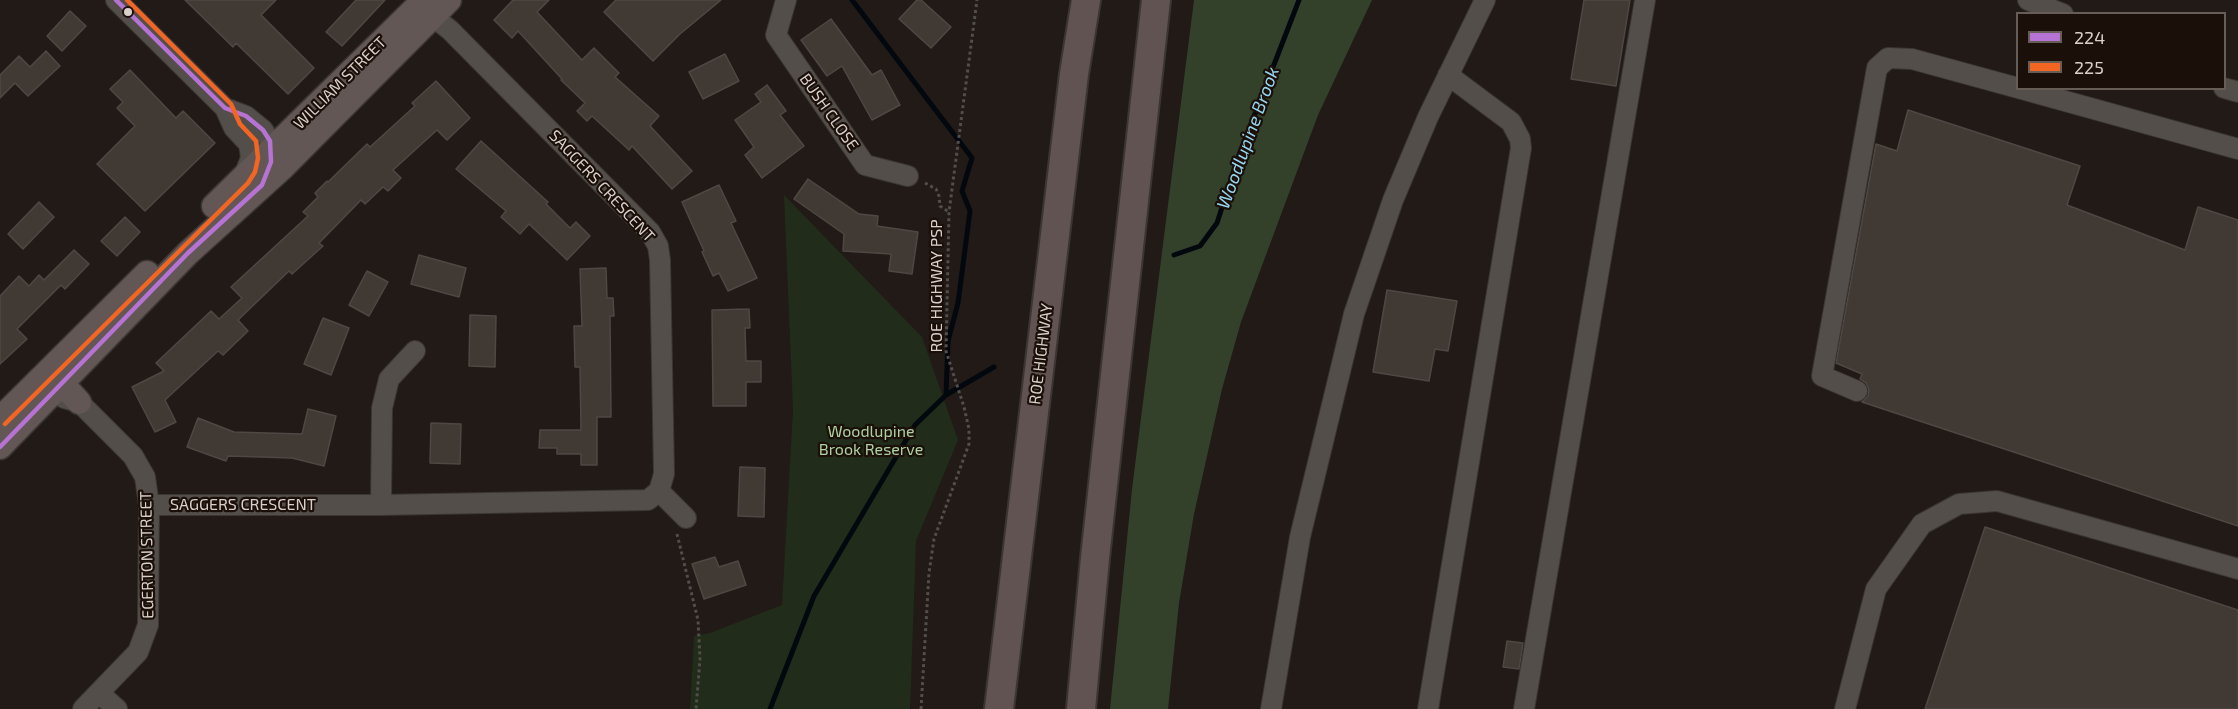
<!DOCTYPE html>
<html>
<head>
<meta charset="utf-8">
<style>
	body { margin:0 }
	#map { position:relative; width:2238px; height:709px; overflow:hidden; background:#211a16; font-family:"Exo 2",sans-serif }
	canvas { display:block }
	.legend { position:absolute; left:2016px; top:12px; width:210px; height:78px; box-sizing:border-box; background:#1b1009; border:2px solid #675d57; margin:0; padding:8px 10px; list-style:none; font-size:18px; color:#d9d0cb }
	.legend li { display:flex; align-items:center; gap:12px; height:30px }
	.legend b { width:30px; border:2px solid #675d57 }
</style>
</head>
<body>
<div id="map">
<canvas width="2238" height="709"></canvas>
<ul class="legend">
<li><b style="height:8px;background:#b673d3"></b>224</li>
<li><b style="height:8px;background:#f26522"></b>225</li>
</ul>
</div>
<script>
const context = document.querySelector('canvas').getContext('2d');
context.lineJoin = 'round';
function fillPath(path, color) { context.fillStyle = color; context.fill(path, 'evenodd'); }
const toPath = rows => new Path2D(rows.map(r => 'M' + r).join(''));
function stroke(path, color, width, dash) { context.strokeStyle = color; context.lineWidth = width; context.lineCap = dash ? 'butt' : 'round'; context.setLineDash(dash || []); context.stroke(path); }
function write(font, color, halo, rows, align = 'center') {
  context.font = font + ' "Exo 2",sans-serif'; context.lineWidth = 4.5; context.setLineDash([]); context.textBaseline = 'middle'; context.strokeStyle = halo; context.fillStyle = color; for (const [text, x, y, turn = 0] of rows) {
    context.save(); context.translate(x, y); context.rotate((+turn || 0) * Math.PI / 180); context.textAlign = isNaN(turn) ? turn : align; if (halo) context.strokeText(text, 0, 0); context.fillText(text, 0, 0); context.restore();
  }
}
const green = toPath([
	[784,195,922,337,958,440,916,541,910,709,690,709,694,636,710,633,782,605,793,410]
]);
const forest = toPath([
	[1194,0,1372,0,1318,115,1241,322,1222,389,1194,514,1179,603,1168,709,1110,709,1132,489]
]);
const stream = toPath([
	[852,0,972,158,962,191,970,211,958,303,948,341,946,395],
	[1174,255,1200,246,1217,223,1239,155,1299,0],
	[770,709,814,596,915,425,946,395,994,367]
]);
const building = toPath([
	[185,0,276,0,261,15,314,68,288,94,236,43,233,47,185,0],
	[356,0,385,0,342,46,326,32,356,0],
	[513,0,549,0,537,12,582,60,594,48,619,73,615,77,659,116,650,126,692,171,672,189,632,146,629,150,592,116,587,121,577,111,585,103,561,80,562,79,518,31,512,38,494,20,513,0],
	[616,0,721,0,680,34,653,61,604,12,616,0],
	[917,0,921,0,951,27,931,48,899,19,917,0],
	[1584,0,1630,0,1616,86,1571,79,1584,0],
	[70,11,86,26,62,51,47,36,70,11],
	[831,19,872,75,881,70,900,105,872,120,842,66,827,76,801,40,831,19],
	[46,51,60,66,28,96,15,83,0,98,0,75,19,56,30,67,46,51],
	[725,54,739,81,703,99,689,72,725,54],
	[130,70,176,118,183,111,215,143,145,211,97,164,135,126,117,108,123,102,110,89,130,70],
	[436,81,470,118,447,140,437,130,393,170,401,178,388,191,383,187,365,204,361,200,319,243,323,246,292,274,289,271,238,320,248,331,223,355,218,351,165,400,176,422,155,432,132,387,164,371,156,363,211,311,219,319,242,298,231,287,308,216,303,212,318,197,315,193,327,181,328,182,367,144,370,147,415,106,412,103,436,81],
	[767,85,786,111,780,115,804,146,762,178,745,155,754,147,735,120,761,102,755,94,767,85],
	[1908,110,2080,166,2067,205,2185,250,2198,207,2238,220,2238,526,1862,402,1868,396,1869,390,1866,383,1860,379,1862,374,1836,363,1876,144,1897,151,1908,110],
	[481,141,548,202,546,204,570,228,576,222,590,236,567,260,529,224,520,234,501,217,506,211,456,169,481,141],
	[808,179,859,214,878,216,877,226,918,232,912,274,889,271,891,254,843,251,844,234,794,199,808,179],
	[719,185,736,221,731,223,757,278,728,291,719,273,713,276,702,252,704,251,682,202,719,185],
	[39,202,54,217,23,249,8,234,39,202],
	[125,217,140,232,117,256,101,241,125,217],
	[74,250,89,264,65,289,61,285,17,329,27,339,0,364,0,296,19,276,29,286,39,275,44,280,74,250],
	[419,255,466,268,459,297,411,284,419,255],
	[606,268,607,298,613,298,614,316,610,316,611,417,597,417,597,465,581,465,581,454,557,454,557,448,539,448,540,430,581,430,580,367,575,367,574,326,582,326,580,269,606,268],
	[367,271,388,282,369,316,349,305,367,271],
	[1387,290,1457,301,1448,351,1435,349,1429,381,1373,372,1387,290],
	[749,309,750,328,745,328,746,361,761,361,761,382,746,382,746,406,713,406,712,310,749,309],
	[470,315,496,316,495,367,469,366,470,315],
	[323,318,349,328,331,375,304,364,323,318],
	[308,409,336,416,324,466,292,458,228,456,226,461,187,447,198,418,234,432,302,434,308,409],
	[431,423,461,424,460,464,430,463,431,423],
	[740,467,765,468,764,517,738,516,740,467],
	[1985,527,2238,610,2238,709,1925,709,1985,527],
	[715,557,719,567,738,561,746,585,704,599,692,564,715,557],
	[1507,641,1523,643,1519,669,1503,667,1507,641]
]);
const path = toPath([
	[925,183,936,189,939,196,940,206,949,212],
	[677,534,698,620,700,659,696,709],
	[921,709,929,573,934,539,969,444,969,429,964,407,946,351,949,212,977,0]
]);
const minor = toPath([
	[116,0,225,108,234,128,249,144,251,158,243,178],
	[786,0,776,35,865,165,908,176],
	[2028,0,2063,14],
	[2018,88,2238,149],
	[2224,88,2238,92],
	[225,108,246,116,263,130,270,141,271,161],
	[1857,391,1822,376,1877,68,1888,58,1912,59,2018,88],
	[64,398,79,402,133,456,145,477,149,505,148,625,138,652,83,709],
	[659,491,686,518],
	[149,505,381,505,648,500,659,491,664,474,660,260,658,246,650,232,450,30,422,8],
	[381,505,382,408,389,379,415,351],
	[99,693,117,709],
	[1271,709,1300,537,1354,314,1393,200,1428,117,1485,0],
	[1428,709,1521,148,1520,139,1511,122,1448,75],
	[1524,709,1645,0],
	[1845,709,1876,589,1922,524,1959,504,1997,501,2238,569]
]);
const major = toPath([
	[214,206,424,0],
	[46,391,61,387,69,391,79,402],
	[0,419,147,273],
	[0,447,188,253,282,168,449,0]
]);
const highway = toPath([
	[999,709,1074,74,1086,0],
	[1081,709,1095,558,1156,0]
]);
const bus1 = toPath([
	[0,447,188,253,262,185,271,162,270,141,263,130,246,116,225,108,116,0]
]);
const bus2 = toPath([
	[5,424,248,183,255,172,258,158,256,141,240,124,231,104,127,0]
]);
const markers = [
	[128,12,5,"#d9d0cb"]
];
const streetNames = [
	["WILLIAM STREET",340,83,-45],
	["BUSH CLOSE",829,112,55],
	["SAGGERS CRESCENT",602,186,47],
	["ROE HIGHWAY PSP",937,286,-90],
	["ROE HIGHWAY",1041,354,-83],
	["SAGGERS CRESCENT",243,505],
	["EGERTON STREET",147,555,-91]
];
const parkNames = [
	["Woodlupine",871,432],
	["Brook Reserve",871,450]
];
const waterNames = [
	["Woodlupine Brook",1248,138,-70]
];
fillPath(green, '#212d1a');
fillPath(forest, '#33412b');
stroke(stream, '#03080f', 5);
fillPath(building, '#413934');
stroke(building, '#4e4844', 1.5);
stroke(minor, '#3b3633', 22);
stroke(major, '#3b3633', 27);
stroke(highway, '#3b3633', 32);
stroke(path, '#524e4b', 3, [3, 3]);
stroke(minor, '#534e4a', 20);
stroke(major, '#625755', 24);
stroke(highway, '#615352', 28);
stroke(bus1, '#b673d3', 4.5);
stroke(bus2, '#f26522', 4.5);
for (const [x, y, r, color] of markers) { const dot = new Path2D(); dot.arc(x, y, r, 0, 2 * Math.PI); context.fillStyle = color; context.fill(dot); stroke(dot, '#1b1009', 2); }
write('16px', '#d9d0cb', '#1b1009', streetNames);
write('16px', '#afd1a1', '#1b1009', parkNames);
write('italic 18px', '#97d6f2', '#1b1009', waterNames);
</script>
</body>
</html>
